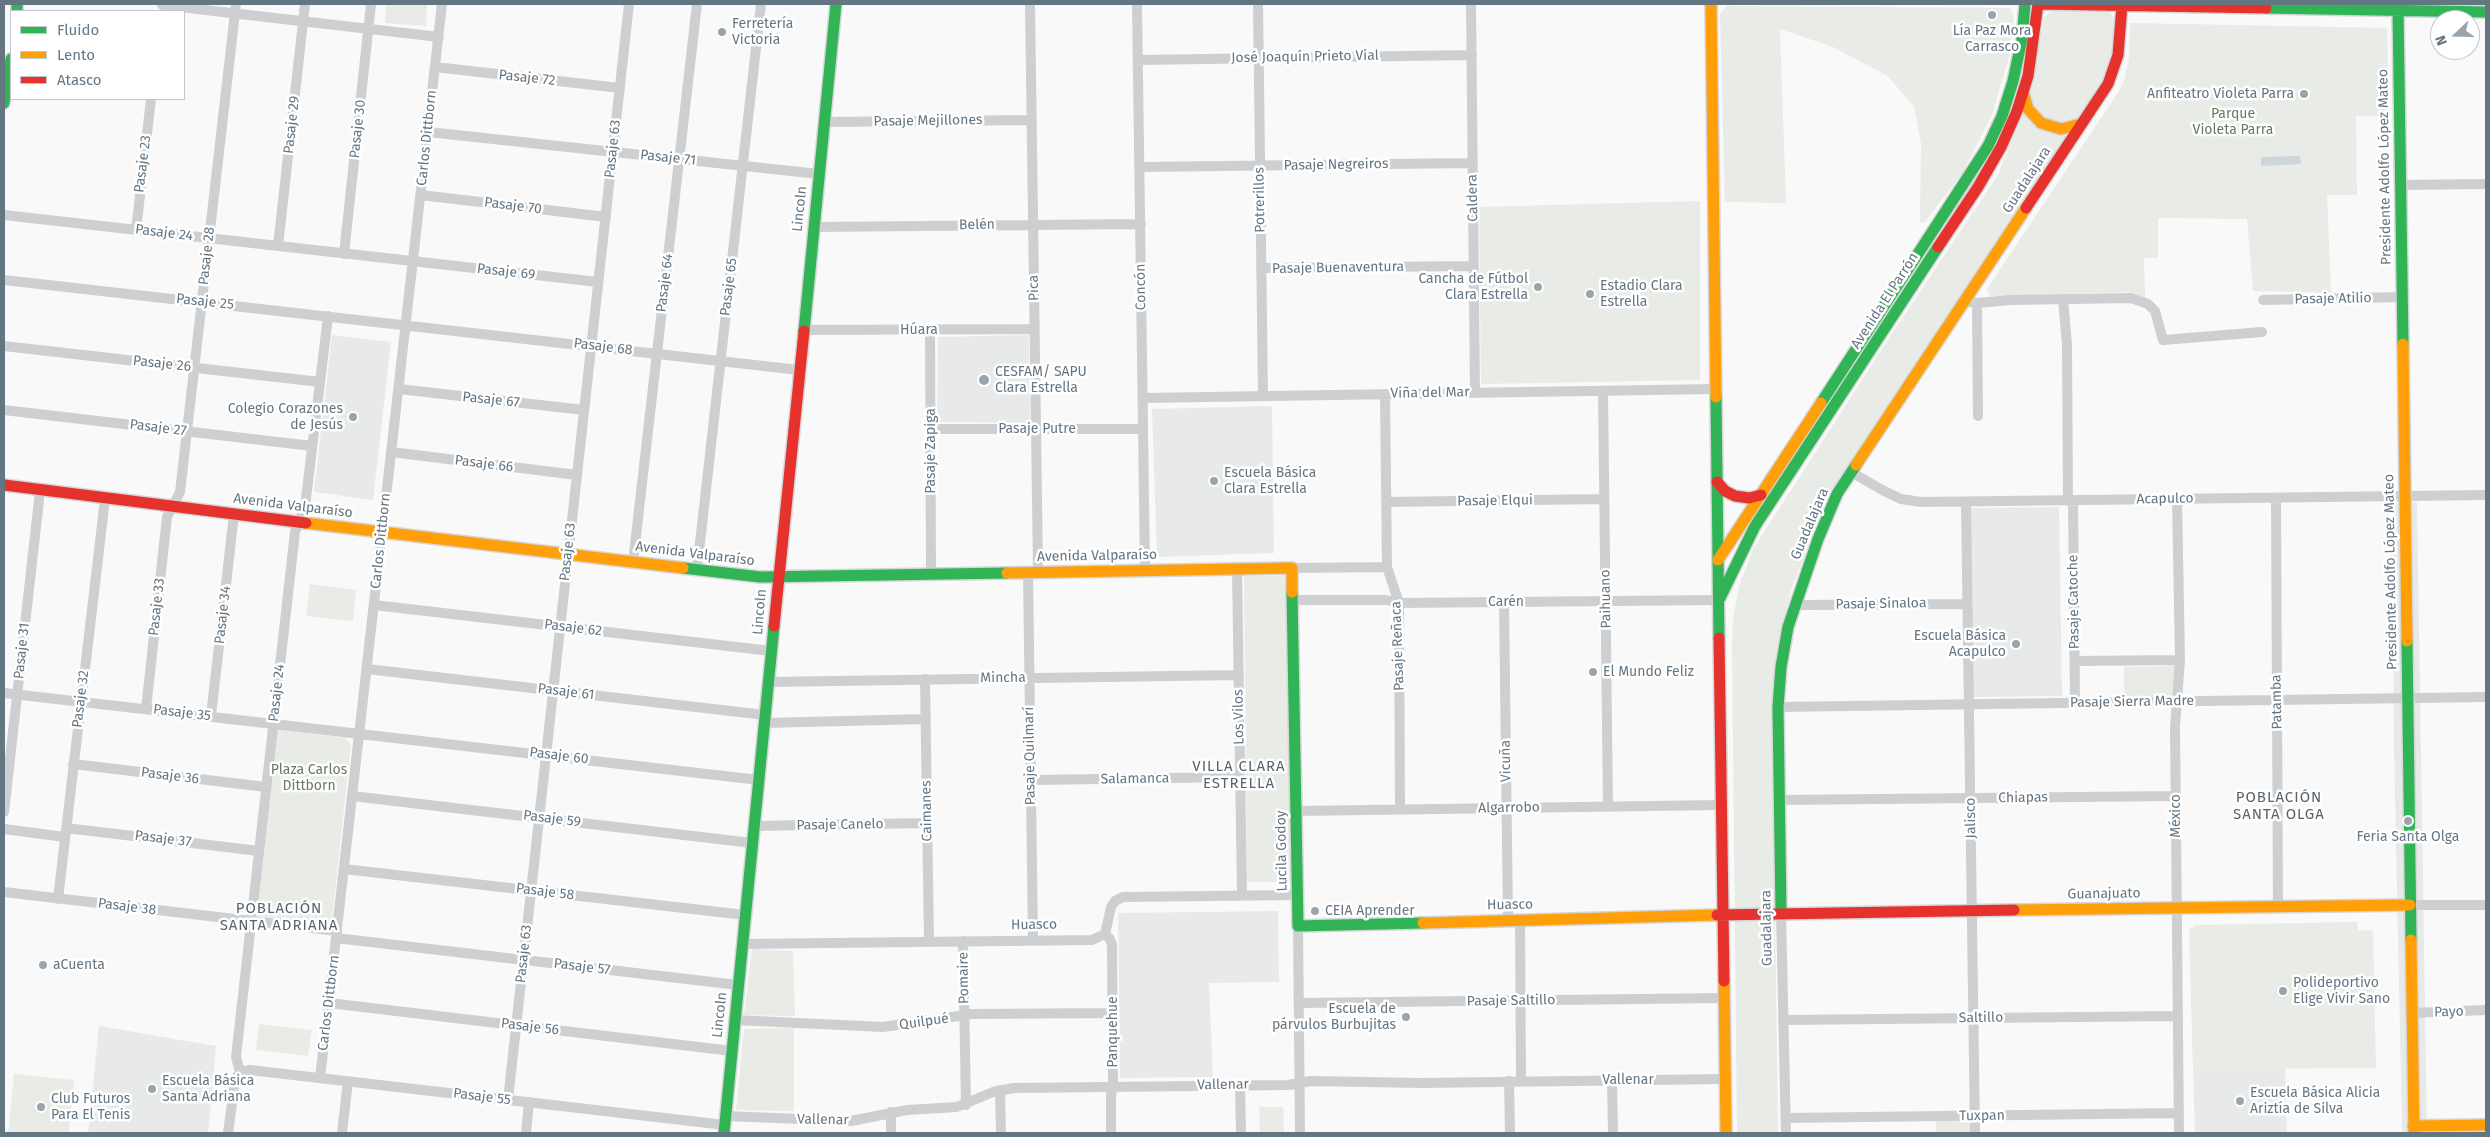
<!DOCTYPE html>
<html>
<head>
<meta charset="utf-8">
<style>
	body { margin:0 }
	#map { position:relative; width:2490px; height:1137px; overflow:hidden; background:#f9f9f9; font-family:"Fira Sans",sans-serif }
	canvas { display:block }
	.frame { position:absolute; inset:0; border:5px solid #657683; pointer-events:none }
	.legend { position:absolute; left:10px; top:10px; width:175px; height:90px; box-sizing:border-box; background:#fff; border:1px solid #c1c8cd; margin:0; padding:6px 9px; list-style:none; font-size:15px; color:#657683 }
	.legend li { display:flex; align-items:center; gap:10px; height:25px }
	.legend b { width:25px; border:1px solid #c1c8cd }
	.north { position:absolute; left:2430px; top:10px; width:50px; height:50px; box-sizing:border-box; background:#fff; border:1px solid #c1c8cd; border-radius:50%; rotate:249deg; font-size:14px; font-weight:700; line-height:20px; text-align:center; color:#657683 }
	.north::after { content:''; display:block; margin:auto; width:18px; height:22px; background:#99a4ac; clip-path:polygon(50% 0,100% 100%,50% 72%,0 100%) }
</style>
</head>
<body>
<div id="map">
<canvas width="2490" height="1137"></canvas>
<div class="frame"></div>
<ul class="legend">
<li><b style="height:6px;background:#30b455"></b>Fluido</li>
<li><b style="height:6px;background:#ff9f0a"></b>Lento</li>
<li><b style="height:6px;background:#e5322d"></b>Atasco</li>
</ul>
<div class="north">N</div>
</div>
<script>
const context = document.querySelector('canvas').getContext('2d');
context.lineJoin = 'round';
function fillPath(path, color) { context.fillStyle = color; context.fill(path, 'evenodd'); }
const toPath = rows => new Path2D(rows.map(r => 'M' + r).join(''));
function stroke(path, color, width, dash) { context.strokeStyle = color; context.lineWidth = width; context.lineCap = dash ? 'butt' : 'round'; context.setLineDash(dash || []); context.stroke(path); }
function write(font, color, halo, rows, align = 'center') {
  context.font = font + ' "Fira Sans",sans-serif'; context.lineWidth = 5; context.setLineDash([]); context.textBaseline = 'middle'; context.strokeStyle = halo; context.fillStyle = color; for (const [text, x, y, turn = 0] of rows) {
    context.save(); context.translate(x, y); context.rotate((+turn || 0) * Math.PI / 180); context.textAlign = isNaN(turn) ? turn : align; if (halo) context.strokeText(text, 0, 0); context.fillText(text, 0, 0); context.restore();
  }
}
const built = toPath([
	[332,335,391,342,373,500,314,492],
	[1029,335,1030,423,937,422,938,337],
	[1272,406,1274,553,1157,557,1152,409],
	[2392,502,2417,502,2427,1133,2403,1133,2402,1128,2394,747],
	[2059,507,2062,696,1973,697,1970,508],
	[1278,911,1279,982,1209,983,1213,1077,1120,1078,1118,913],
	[99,1026,216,1046,208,1133,88,1133],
	[2285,1068,2287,1133,2195,1133,2193,1069]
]);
const green = toPath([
	[386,4,427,4,426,26,385,23],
	[1727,6,2010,8,2014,17,2009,57,1992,115,1963,172,1924,223,1920,222,1921,143,1914,107,1888,76,1833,47,1780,29,1786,203,1725,202,1720,14],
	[2052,10,2110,12,2114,19,2113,51,2104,82,1827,498,1791,590,1775,659,1772,706,1778,1133,1737,1133,1732,645,1733,619,1739,586,1753,549,1893,332,1998,175,2030,96,2044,18],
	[2130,23,2387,28,2389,116,2356,116,2357,195,2327,195,2331,293,2253,291,2247,219,2158,218,2158,258,2144,258,2145,298,2129,292,1990,296,1987,289,2117,94,2124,81,2129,59],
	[1700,201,1700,380,1481,384,1479,207],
	[1244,576,1288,576,1290,882,1247,882],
	[310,584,356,590,353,621,306,616],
	[2175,666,2176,676,2172,696,2124,696,2124,667],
	[281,730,345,738,351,744,332,919,324,926,257,916,277,731],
	[2357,922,2358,931,2373,930,2376,1068,2193,1069,2189,930,2196,925],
	[752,949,793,951,795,1016,744,1015],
	[259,1024,312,1030,308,1056,256,1050],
	[794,1028,794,1111,736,1110,744,1029],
	[14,1074,74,1080,69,1133,8,1133],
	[1259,1107,1283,1107,1284,1133,1260,1133],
	[1936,1120,1971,1120,1971,1133,1936,1133]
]);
const water = toPath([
	[2300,156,2301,164,2261,166,2261,157]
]);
const street = toPath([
	[1030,4,1038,571],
	[1137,4,1145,570],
	[1258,4,1263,396],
	[1471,4,1475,393],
	[162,5,439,37],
	[1138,60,1472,55],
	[435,67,620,88],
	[824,122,1032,120],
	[428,132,819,174],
	[1140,167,1473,163],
	[2401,185,2486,184],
	[421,195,606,217],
	[4,215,598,282],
	[813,227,1141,224],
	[136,230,151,99],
	[278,246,305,4],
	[344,254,371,4],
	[1261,268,1474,266],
	[4,280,799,370],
	[2063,299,2067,344,2068,501],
	[2263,300,2402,297],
	[1965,301,1977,303,2010,300,2131,298,2148,304,2155,311,2163,340,2262,332],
	[1977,303,1978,416],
	[803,330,1034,329],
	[930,330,931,573],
	[4,346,320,382],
	[399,389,584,410],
	[1603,391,1608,807],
	[1385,394,1387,567,1399,603,1400,810],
	[1143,398,1716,389],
	[4,410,312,446],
	[930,429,1143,429],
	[391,452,577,475],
	[1851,472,1884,491,1901,499,1921,502,2486,495],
	[2276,498,2278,907],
	[2177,499,2180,660,2175,727,2179,1133],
	[2073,500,2075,703],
	[1387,502,1604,499],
	[1966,502,1975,1133],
	[633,562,697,4],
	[1292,568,1387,567],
	[697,569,761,4],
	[1237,569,1242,895],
	[1028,572,1033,940],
	[1293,600,1386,600,1399,603,1719,600],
	[1504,602,1508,920],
	[374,605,771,651],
	[1795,605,1967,604],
	[2075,661,2180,660],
	[367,669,765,715],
	[925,679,929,942],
	[768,682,1239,675],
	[4,693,759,780],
	[1778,707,2486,697],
	[146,709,167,517,180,492,236,4],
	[211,716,234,514],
	[764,723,926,719],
	[73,764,266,787],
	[1031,780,1240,777],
	[352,796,752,843],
	[1779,800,2176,796],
	[1296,811,1721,805],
	[4,812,40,491],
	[754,826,927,823],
	[66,828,259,851],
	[4,829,65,837],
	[344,869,745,915],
	[4,892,337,931],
	[58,899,105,499],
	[2410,905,2486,905],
	[1781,913,1786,1133],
	[1520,920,1521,1081],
	[1298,926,1300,1133],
	[1105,934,1110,939,1112,945,1113,1087,1111,1096,1111,1133],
	[336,938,738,985],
	[963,941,966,1105],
	[742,944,1092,940,1105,934,1111,907,1115,901,1123,897,1297,895],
	[329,1003,732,1051],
	[1299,1003,1724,998],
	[2411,1013,2486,1010],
	[735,1020,883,1027,972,1014,1113,1013],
	[1783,1020,2178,1016],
	[240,1072,236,1057,295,532,305,507,328,316],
	[240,1072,250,1070,725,1125],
	[320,1078,442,4],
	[1612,1080,1613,1133],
	[1509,1081,1510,1133],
	[1240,1084,1241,1133],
	[1000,1090,1001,1133],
	[508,1100,629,4],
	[891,1112,891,1133],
	[726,1116,851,1121,907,1110,957,1107,993,1092,1014,1088,1288,1085,1311,1081,1421,1083,1725,1079],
	[1786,1118,2179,1113],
	[228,1133,235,1080,240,1072],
	[342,1133,348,1081],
	[526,1133,529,1102]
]);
const fast = toPath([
	[17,4,17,11],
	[2266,8,2486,12],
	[2398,10,2403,344],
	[4,103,11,59],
	[804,331,836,4],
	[1716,397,1719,638],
	[1821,403,1988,146,2002,116,2013,81,2022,39,2025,4],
	[683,568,760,577,1007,573],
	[1292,592,1298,926,1423,923],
	[1720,598,1755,526,1938,247],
	[2407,641,2411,940],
	[1781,913,1778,707,1781,667,1788,627,1818,539,1837,494,1856,465],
	[724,1133,774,626]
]);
const slow = toPath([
	[1711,4,1716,397],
	[2023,92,2028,109,2041,123,2061,129,2081,124],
	[2403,344,2407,641],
	[1856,465,2026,208],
	[306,523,683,568],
	[1718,560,1821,403],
	[1007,573,1292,568,1292,592],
	[2014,910,2410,905],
	[1423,923,1717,915],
	[2411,940,2414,1133],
	[1724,981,1726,1133],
	[2413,1126,2486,1125]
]);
const jam = toPath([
	[2039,4,2266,8],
	[2026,208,2108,84,2118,55,2122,5],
	[1938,247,1978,187,2001,147,2017,111,2028,76,2038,4],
	[1717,482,1725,491,1735,496,1749,498,1761,495],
	[4,485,306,523],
	[774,626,804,331],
	[1719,638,1724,981],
	[1717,915,2014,910]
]);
const markers = [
	[1992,15,5,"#99a4ac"],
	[722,32,5,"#99a4ac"],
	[2304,94,5,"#99a4ac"],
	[1538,287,5,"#99a4ac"],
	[1590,294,5,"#99a4ac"],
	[984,380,6,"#99a4ac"],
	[353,417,5,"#99a4ac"],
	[1214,481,5,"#99a4ac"],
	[2016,644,5,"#99a4ac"],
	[1593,672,5,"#99a4ac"],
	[2408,821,5,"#99a4ac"],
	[1315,911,5,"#99a4ac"],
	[43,965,5,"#99a4ac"],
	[2283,991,5,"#99a4ac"],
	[1406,1017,5,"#99a4ac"],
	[152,1089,5,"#99a4ac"],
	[2240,1101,5,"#99a4ac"],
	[41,1107,5,"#99a4ac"]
];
const poiNames = [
	["Ferretería",732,24],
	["Victoria",732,40],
	["Lía Paz Mora",1992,31,"center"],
	["Carrasco",1992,47,"center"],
	["Anfiteatro Violeta Parra",2294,94,"right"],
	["Cancha de Fútbol",1528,279,"right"],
	["Clara Estrella",1528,295,"right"],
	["Estadio Clara",1600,286],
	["Estrella",1600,302],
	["CESFAM/ SAPU",995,372],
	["Clara Estrella",995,388],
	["Colegio Corazones",343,409,"right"],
	["de Jesús",343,425,"right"],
	["Escuela Básica",1224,473],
	["Clara Estrella",1224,489],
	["Escuela Básica",2006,636,"right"],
	["Acapulco",2006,652,"right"],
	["El Mundo Feliz",1603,672],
	["Feria Santa Olga",2408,837,"center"],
	["CEIA Aprender",1325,911],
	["aCuenta",53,965],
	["Polideportivo",2293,983],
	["Elige Vivir Sano",2293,999],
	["Escuela de",1396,1009,"right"],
	["párvulos Burbujitas",1396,1025,"right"],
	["Escuela Básica",162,1081],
	["Santa Adriana",162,1097],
	["Escuela Básica Alicia",2250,1093],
	["Ariztía de Silva",2250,1109],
	["Club Futuros",51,1099],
	["Para El Tenis",51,1115]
];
const streetNames = [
	["José Joaquín Prieto Vial",1305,57,-1],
	["Pasaje 72",527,78,6],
	["Pasaje Mejillones",928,121,-1],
	["Pasaje 29",292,125,-84],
	["Pasaje 30",358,129,-84],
	["Carlos Dittborn",427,138,-84],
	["Pasaje 63",613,149,-84],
	["Pasaje 71",668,158,6],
	["Pasaje 23",143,164,-83],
	["Pasaje Negreiros",1336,165,-1],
	["Presidente Adolfo López Mateo",2385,167,-91],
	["Guadalajara",2027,180,-57],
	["Caldera",1473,198,-91],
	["Potrerillos",1260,200,-91],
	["Pasaje 70",513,206,7],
	["Lincoln",800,209,-84],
	["Belén",977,225,-1],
	["Pasaje 24",164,233,7],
	["Pasaje 28",207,256,-84],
	["Pasaje Buenaventura",1338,268,-1],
	["Pasaje 69",506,272,6],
	["Pasaje 64",665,283,-83],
	["Pasaje 65",729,287,-83],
	["Concón",1141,287,-91],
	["Pica",1034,288,-91],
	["Pasaje Atilio",2333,299,-1],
	["Avenida El Parrón",1885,301,-57],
	["Pasaje 25",205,302,6],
	["Húara",919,330],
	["Pasaje 68",603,347,7],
	["Pasaje 26",162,364,6],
	["Viña del Mar",1430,393,-1],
	["Pasaje 67",491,400,6],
	["Pasaje 27",158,428,7],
	["Pasaje Putre",1037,429],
	["Pasaje Zapiga",931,451,-90],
	["Pasaje 66",484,464,7],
	["Acapulco",2165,499,-1],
	["Pasaje Elqui",1495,501,-1],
	["Avenida Valparaíso",293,506,7],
	["Guadalajara",1810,524,-67],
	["Carlos Dittborn",381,541,-84],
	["Pasaje 63",568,552,-84],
	["Avenida Valparaíso",695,554,7],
	["Avenida Valparaíso",1097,556,-1],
	["Presidente Adolfo López Mateo",2391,572,-91],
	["Paihuano",1606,599,-91],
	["Carén",1506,602],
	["Pasaje Catoche",2074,602,-91],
	["Pasaje Sinaloa",1881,604,-1],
	["Pasaje 33",157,607,-84],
	["Lincoln",760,612,-85],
	["Pasaje 34",223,615,-84],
	["Pasaje 62",573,628,7],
	["Pasaje Reñaca",1398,646,-92],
	["Pasaje 31",22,651,-84],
	["Mincha",1003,678,-1],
	["Pasaje 61",566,692,7],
	["Pasaje 24",277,693,-84],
	["Pasaje 32",81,699,-83],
	["Pasaje Sierra Madre",2132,702,-1],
	["Patamba",2277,702,-91],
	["Pasaje 35",182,713,7],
	["Los Vilos",1239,717,-91],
	["Pasaje 60",559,756,7],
	["Pasaje Quilmarí",1030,756,-91],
	["Vicuña",1506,761,-91],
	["Pasaje 36",170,776,7],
	["Salamanca",1135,779,-1],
	["Chiapas",2023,798,-1],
	["Algarrobo",1509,808,-1],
	["Caimanes",927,811,-91],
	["México",2176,816,-90],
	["Jalisco",1971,818,-91],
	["Pasaje 59",552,819,7],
	["Pasaje Canelo",840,825,-1],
	["Pasaje 37",163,839,7],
	["Lucila Godoy",1282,851,-91],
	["Pasaje 58",545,892,7],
	["Guanajuato",2104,894,-1],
	["Huasco",1510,905,-1],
	["Pasaje 38",127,907,7],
	["Huasco",1034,925,-1],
	["Guadalajara",1767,928,-91],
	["Pasaje 63",524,954,-84],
	["Pasaje 57",582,967,7],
	["Pomaire",964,978,-91],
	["Pasaje Saltillo",1511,1001,-1],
	["Carlos Dittborn",329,1003,-83],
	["Payo",2449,1012,-2],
	["Lincoln",720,1015,-84],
	["Saltillo",1981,1018,-1],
	["Quilpué",924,1022,-8],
	["Pasaje 56",530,1027,7],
	["Panquehue",1113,1032,-90],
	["Vallenar",1628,1080],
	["Vallenar",1223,1085,-1],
	["Pasaje 55",482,1097,7],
	["Tuxpan",1982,1116,-1],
	["Vallenar",823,1120,1]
];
const parkNames = [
	["Parque",2233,114],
	["Violeta Parra",2233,130],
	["Plaza Carlos",309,770],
	["Dittborn",309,786]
];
const neighbourhoodNames = [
	["VILLA CLARA",1239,767],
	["ESTRELLA",1239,784],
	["POBLACIÓN",2279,798],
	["SANTA OLGA",2279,815],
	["POBLACIÓN",279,909],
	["SANTA ADRIANA",279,926]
];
fillPath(built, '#e8e9e9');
fillPath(green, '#e8ebe6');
fillPath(water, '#ced6d9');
stroke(fast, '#d5d6d7', 14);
stroke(slow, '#d5d6d7', 14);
stroke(jam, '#d5d6d7', 14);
stroke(street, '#cecfd0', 10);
stroke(fast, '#30b455', 11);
stroke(slow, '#ff9f0a', 11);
stroke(jam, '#e5322d', 11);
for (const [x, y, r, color] of markers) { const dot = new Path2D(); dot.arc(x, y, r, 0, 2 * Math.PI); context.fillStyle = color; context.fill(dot); stroke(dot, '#fff', 2); }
write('14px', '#657683', '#fff', poiNames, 'left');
write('14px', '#657683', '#fff', streetNames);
write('14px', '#687a64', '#fff', parkNames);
context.letterSpacing = '1px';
write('15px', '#57646e', '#fff', neighbourhoodNames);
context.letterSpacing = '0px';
</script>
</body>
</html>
